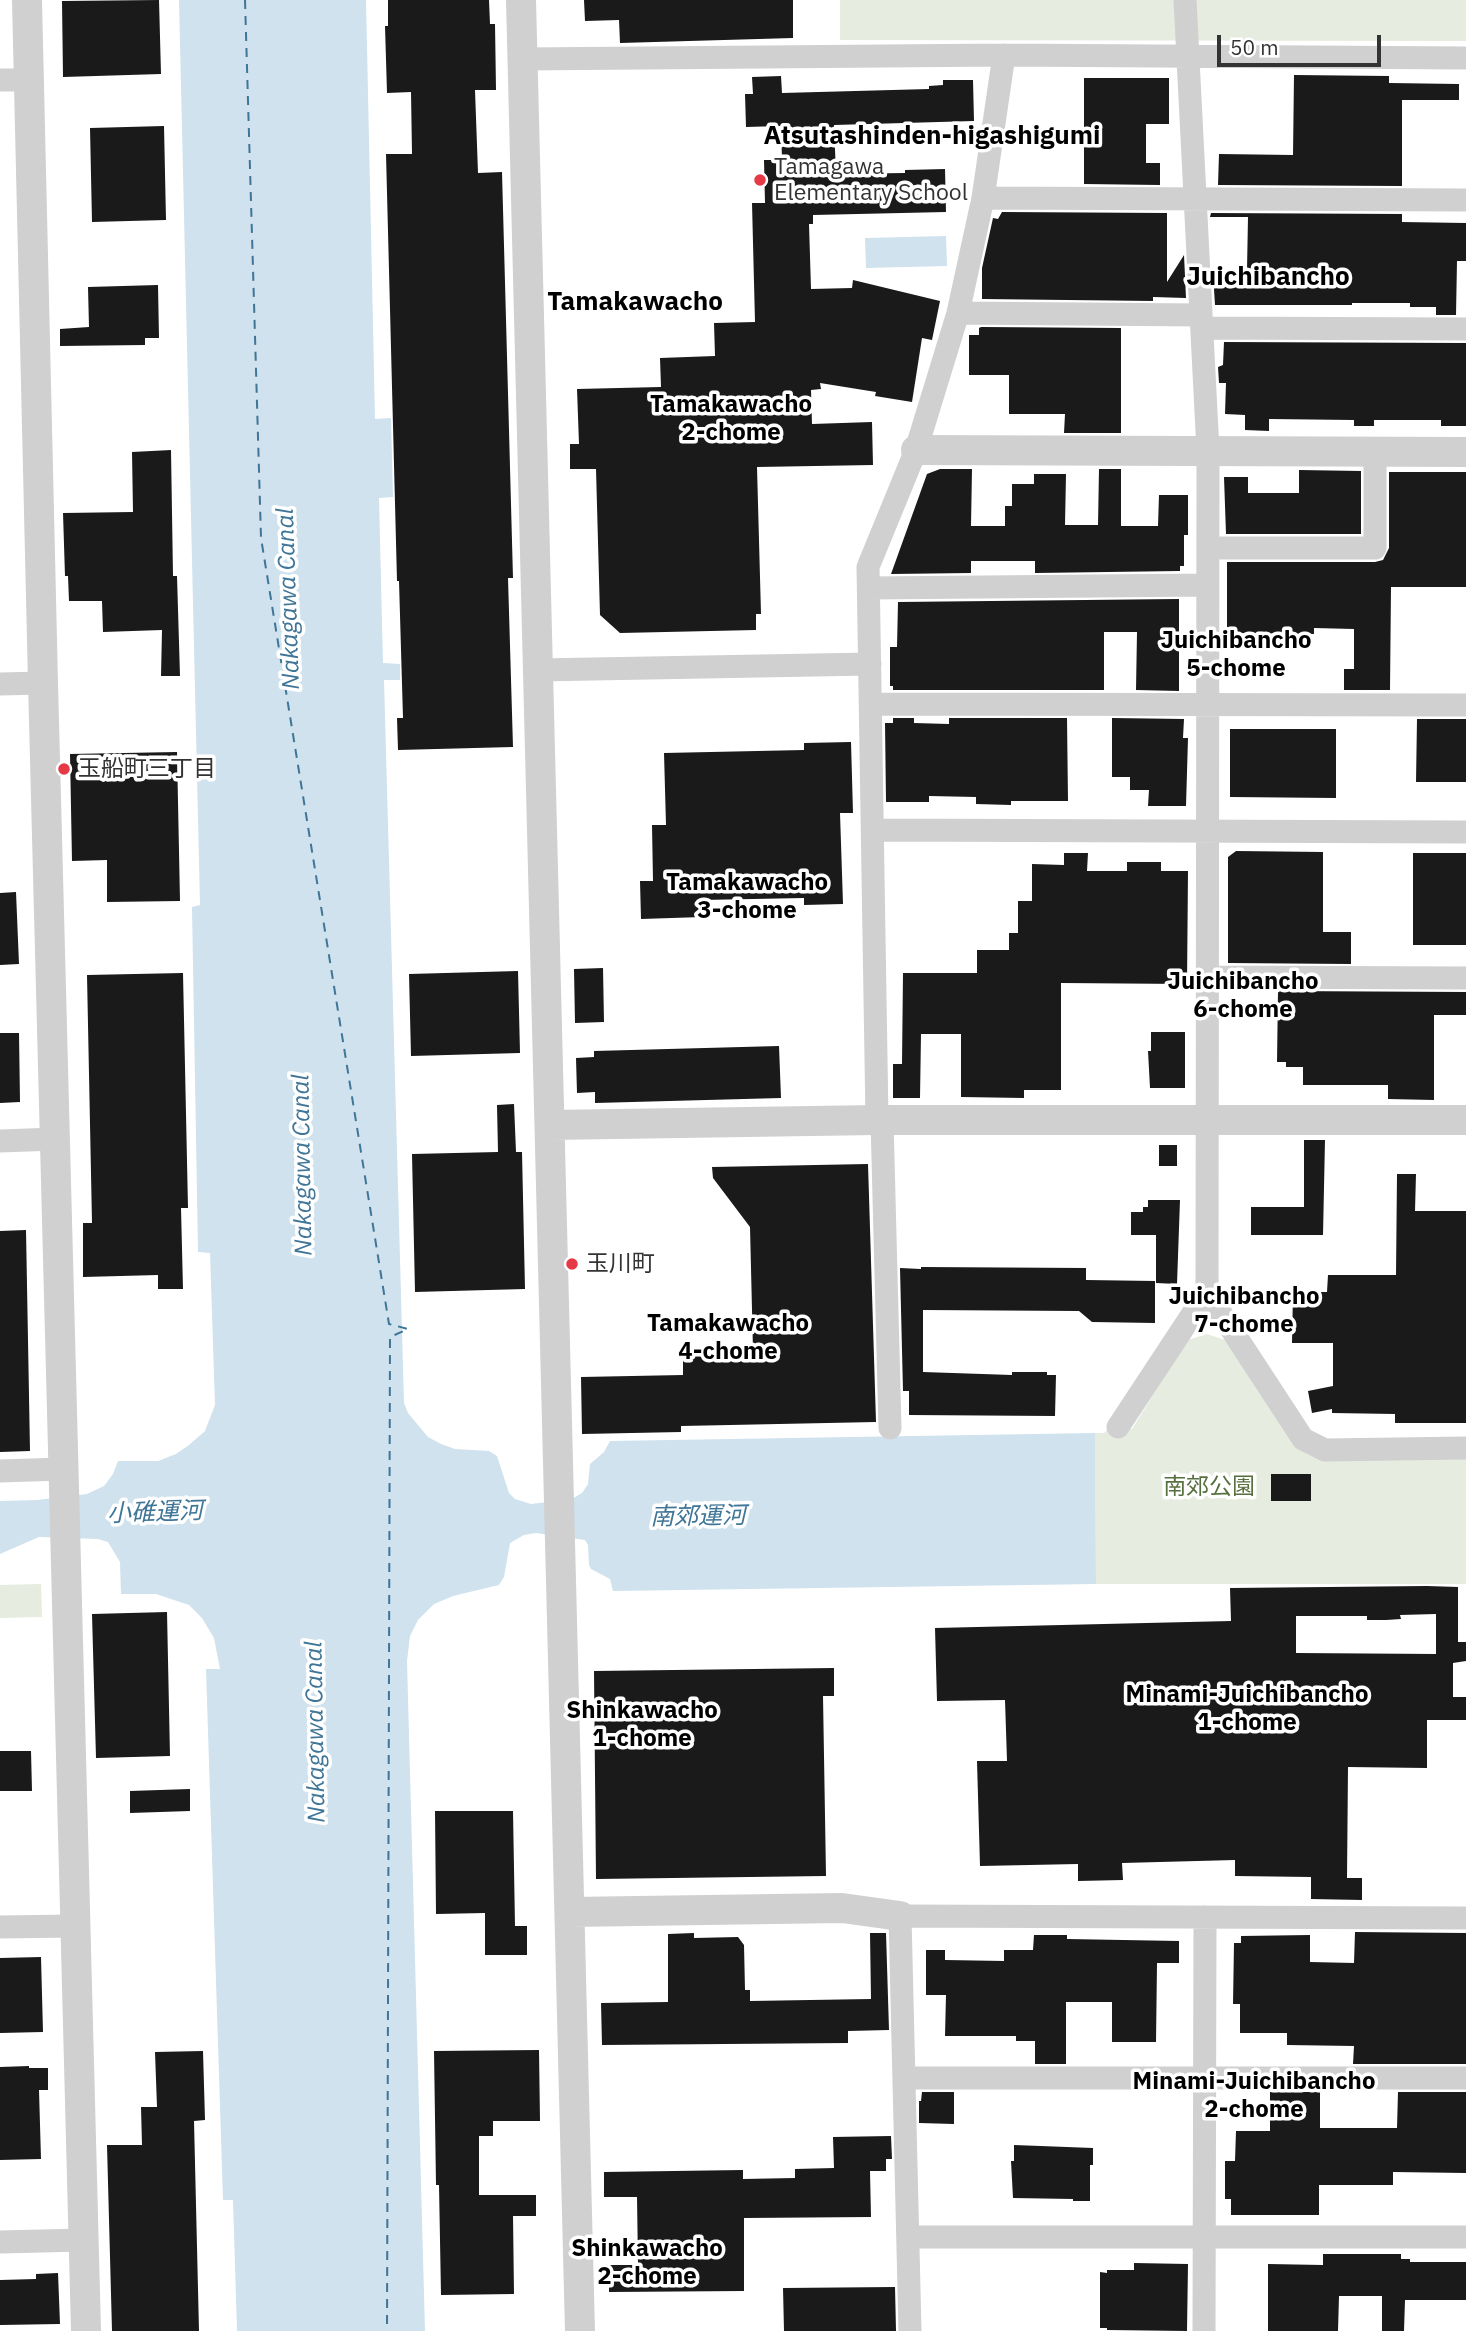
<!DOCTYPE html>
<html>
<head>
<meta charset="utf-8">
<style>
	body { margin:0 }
	#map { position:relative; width:1466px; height:2331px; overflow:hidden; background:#fff; font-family:"IBM Plex Sans",sans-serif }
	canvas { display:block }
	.scale { position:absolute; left:1217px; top:35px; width:164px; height:32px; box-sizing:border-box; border:4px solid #333; border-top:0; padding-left:9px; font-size:21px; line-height:24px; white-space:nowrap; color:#333; -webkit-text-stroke:5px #fff; paint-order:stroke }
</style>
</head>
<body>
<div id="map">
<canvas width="1466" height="2331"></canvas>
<div class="scale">50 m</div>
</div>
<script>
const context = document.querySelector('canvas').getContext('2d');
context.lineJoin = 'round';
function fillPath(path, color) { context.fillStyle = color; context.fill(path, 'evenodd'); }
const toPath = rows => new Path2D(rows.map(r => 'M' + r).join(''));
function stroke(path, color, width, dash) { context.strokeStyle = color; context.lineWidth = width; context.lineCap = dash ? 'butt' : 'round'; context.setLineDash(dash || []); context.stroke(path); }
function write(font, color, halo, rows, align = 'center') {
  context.font = font + ' "IBM Plex Sans","Noto Sans JP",sans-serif'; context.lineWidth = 7; context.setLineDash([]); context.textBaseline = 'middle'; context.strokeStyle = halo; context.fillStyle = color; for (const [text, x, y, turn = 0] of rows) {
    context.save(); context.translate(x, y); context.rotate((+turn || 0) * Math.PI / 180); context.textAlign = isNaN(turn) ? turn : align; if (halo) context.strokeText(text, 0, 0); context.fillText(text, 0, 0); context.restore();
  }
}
const green = toPath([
	[840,0,1466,0,1466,41,840,40],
	[1207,1334,1225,1340,1296,1444,1466,1458,1466,1584,1096,1584,1095,1433,1104,1433,1107,1430,1132,1429,1187,1340],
	[41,1584,42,1617,0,1618,0,1585]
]);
const water = toPath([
	[179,0,366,0,375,419,391,418,393,497,379,498,383,663,400,664,400,680,384,680,404,1403,408,1413,428,1437,441,1444,455,1449,489,1451,497,1456,509,1493,515,1499,531,1504,572,1499,582,1493,588,1484,590,1464,604,1452,610,1441,1095,1433,1096,1584,613,1591,610,1579,591,1569,589,1565,588,1545,585,1540,536,1533,524,1535,510,1543,504,1577,499,1585,453,1596,434,1604,418,1620,410,1636,407,1661,425,2331,237,2331,233,2200,223,2200,206,1669,220,1669,214,1638,202,1618,189,1605,156,1594,121,1594,120,1562,108,1542,98,1539,39,1537,0,1554,0,1501,37,1500,87,1494,104,1486,113,1474,118,1461,158,1461,176,1454,189,1445,205,1431,215,1405,210,1253,198,1252,192,907,200,905],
	[946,236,947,266,866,268,865,238]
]);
const ferry = toPath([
	[245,0,261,538,389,1324,408,1329,390,1337,387,2331]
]);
const building = toPath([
	[159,0,161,74,63,77,62,1],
	[388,0,489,0,490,24,495,24,496,90,475,90,478,173,502,172,513,578,508,578,513,747,398,750,397,718,403,718,399,581,397,581,386,154,412,154,411,92,387,93,385,26,388,26],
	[584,0,793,0,793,38,620,43,619,20,585,21],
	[1294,75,1389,76,1389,83,1459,84,1459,100,1402,100,1402,186,1218,185,1219,154,1293,155],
	[781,76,782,93,929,89,929,86,943,85,943,80,973,80,974,121,834,125,836,174,905,173,905,170,945,169,946,212,813,215,813,224,809,224,811,289,852,288,853,280,940,301,932,340,922,338,912,402,875,396,876,392,820,383,821,389,811,390,812,424,872,422,873,465,757,467,761,614,756,614,756,630,620,633,600,615,596,469,570,469,570,444,579,444,577,389,661,387,660,358,715,356,714,323,755,322,752,203,765,203,764,160,782,160,781,126,746,127,745,94,753,94,752,77],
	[1084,78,1169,78,1169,124,1146,124,1146,163,1160,163,1160,185,1084,184],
	[164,126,166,220,92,222,90,128],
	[1002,212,1167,213,1167,282,1184,255,1186,298,1153,297,1153,301,982,299,982,268,993,218,998,219],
	[1211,213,1402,214,1402,222,1466,223,1466,261,1457,261,1456,315,1436,315,1436,307,1410,307,1410,303,1352,303,1352,305,1215,305,1213,273,1227,273,1227,270,1247,270,1248,217,1210,217],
	[158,285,159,338,145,338,145,345,60,346,60,329,89,327,88,287],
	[981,327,1121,328,1121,433,1064,433,1065,414,1009,414,1009,375,969,375,969,335,979,335,979,328],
	[1224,342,1466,343,1466,426,1441,426,1441,420,1374,420,1374,426,1354,426,1354,420,1269,419,1269,431,1245,430,1245,415,1225,414,1226,383,1219,383,1218,367,1223,365],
	[171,450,173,576,177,576,180,676,161,676,162,630,103,632,102,601,69,601,68,576,65,576,63,513,133,512,132,452],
	[940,469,972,469,971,526,1005,526,1005,506,1012,506,1012,484,1034,484,1034,474,1066,474,1065,525,1098,525,1099,469,1121,469,1121,526,1158,526,1159,495,1188,495,1188,535,1184,535,1184,566,1180,566,1180,571,1035,573,1035,561,971,561,971,573,891,574,927,474],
	[1299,470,1361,471,1361,534,1226,534,1224,477,1248,477,1248,493,1299,493],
	[1389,472,1466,472,1466,587,1391,587,1390,690,1344,690,1344,669,1354,669,1354,629,1314,628,1314,634,1227,633,1227,562,1375,562,1383,560,1389,548],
	[1179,599,1179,691,1136,690,1137,632,1104,632,1104,690,893,690,893,686,890,686,890,647,897,647,898,602],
	[893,718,914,718,914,723,949,724,949,718,1067,718,1068,801,1011,801,1011,805,976,804,976,797,929,796,929,802,886,802,885,723,893,723],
	[1112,718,1184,719,1183,738,1188,738,1186,806,1148,806,1149,790,1130,790,1130,777,1112,777],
	[1417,719,1466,719,1466,782,1416,782],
	[1230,729,1336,729,1336,798,1230,797],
	[851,742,853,813,840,813,843,904,804,905,804,898,701,900,702,917,641,919,640,881,653,881,652,825,666,825,664,753,804,750,804,743],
	[177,752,180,901,107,902,107,860,72,861,70,754],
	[1236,851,1323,852,1323,932,1351,932,1351,964,1228,963,1228,857],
	[1064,853,1088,853,1087,871,1127,871,1127,862,1161,862,1161,871,1188,871,1187,984,1061,983,1061,1090,1024,1090,1024,1098,961,1097,961,1034,921,1034,920,1098,893,1098,893,1064,902,1064,903,973,977,973,977,950,1009,950,1009,933,1018,933,1018,901,1032,901,1032,864,1064,865],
	[1413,853,1466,853,1466,945,1413,945],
	[16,892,19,964,0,965,0,893],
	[603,968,604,1022,575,1023,574,969],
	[518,971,520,1053,411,1056,409,974],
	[183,973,188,1208,181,1208,183,1289,158,1289,158,1275,83,1277,83,1223,92,1223,87,975],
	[1278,991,1466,992,1466,1015,1434,1015,1434,1100,1388,1099,1388,1085,1303,1085,1303,1067,1286,1067,1286,1062,1277,1062],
	[1151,1032,1185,1032,1185,1088,1150,1088,1148,1051,1151,1051],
	[0,1033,19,1033,20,1102,0,1103],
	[779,1046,781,1098,595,1103,595,1092,577,1093,576,1058,594,1057,594,1051],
	[514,1104,516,1152,522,1152,525,1289,415,1292,412,1154,498,1152,497,1105],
	[1304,1140,1325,1140,1323,1235,1251,1235,1251,1207,1304,1207],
	[1159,1145,1177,1145,1177,1166,1159,1166],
	[868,1164,876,1422,681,1426,681,1432,582,1434,581,1377,683,1375,683,1353,753,1351,750,1227,713,1178,712,1167],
	[1397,1174,1416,1174,1415,1211,1466,1211,1466,1423,1395,1423,1395,1414,1332,1413,1332,1409,1312,1413,1308,1391,1333,1386,1333,1343,1292,1343,1293,1292,1327,1292,1328,1275,1396,1275],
	[1148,1200,1180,1200,1177,1284,1156,1283,1156,1235,1131,1235,1131,1212,1143,1212,1143,1207,1148,1207],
	[26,1230,30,1451,0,1452,0,1231],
	[921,1267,1086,1268,1086,1280,1155,1281,1155,1323,1092,1322,1079,1311,923,1310,923,1372,1012,1375,1012,1372,1047,1372,1047,1375,1056,1375,1055,1416,909,1415,909,1391,903,1391,900,1268,921,1269],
	[1271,1474,1311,1474,1311,1501,1271,1501],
	[1427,1586,1458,1587,1458,1642,1466,1642,1466,1661,1453,1663,1453,1697,1466,1697,1466,1720,1427,1720,1427,1768,1348,1767,1347,1878,1362,1878,1362,1900,1311,1899,1311,1877,1235,1876,1235,1860,1122,1863,1123,1880,1078,1881,1078,1864,980,1866,977,1761,1007,1761,1005,1700,937,1701,935,1628,1231,1621,1230,1588],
	[1436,1614,1436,1654,1296,1653,1296,1616,1367,1616,1367,1620,1386,1620,1401,1619,1400,1615],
	[167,1612,170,1756,96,1758,92,1614],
	[834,1668,834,1696,823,1696,826,1876,596,1879,594,1671],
	[0,1751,31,1751,32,1791,0,1791],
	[190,1789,190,1811,130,1813,130,1791],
	[435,1811,513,1811,515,1926,527,1926,527,1955,485,1955,485,1913,436,1914],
	[1355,1932,1466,1933,1466,2064,1353,2064,1354,2046,1287,2045,1287,2033,1240,2033,1240,2004,1233,2004,1234,1943,1241,1943,1241,1936,1310,1935,1310,1962,1354,1963],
	[694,1933,694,1938,738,1937,744,1945,745,1990,750,1990,750,2001,871,1999,870,1933,886,1933,889,2030,848,2031,848,2043,602,2045,601,2003,668,2002,668,1934],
	[1034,1935,1067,1935,1067,1939,1179,1941,1179,1963,1157,1963,1156,2042,1112,2042,1112,2002,1066,2002,1066,2064,1035,2064,1035,2041,1016,2041,1016,2036,945,2036,946,1995,926,1995,926,1950,945,1950,945,1960,1004,1961,1004,1950,1033,1950],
	[41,1957,43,2032,0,2033,0,1958],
	[539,2050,540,2121,493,2121,493,2136,479,2136,479,2195,536,2195,536,2216,513,2216,514,2294,441,2295,439,2185,436,2185,434,2051],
	[203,2051,205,2120,194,2121,199,2331,112,2331,107,2145,142,2145,141,2107,157,2107,155,2052],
	[29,2066,29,2068,48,2068,48,2090,39,2090,41,2159,0,2160,0,2067],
	[922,2092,954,2092,954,2124,919,2123,919,2101,921,2101],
	[1270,2092,1320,2092,1320,2128,1397,2128,1398,2092,1466,2092,1466,2173,1393,2172,1393,2185,1319,2185,1319,2215,1231,2215,1231,2199,1225,2199,1225,2161,1235,2161,1236,2131,1270,2131],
	[891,2136,892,2159,886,2159,886,2171,870,2171,871,2217,744,2218,744,2291,609,2292,609,2265,638,2265,637,2197,604,2197,604,2172,743,2170,743,2179,795,2178,795,2169,834,2168,833,2137],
	[1014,2145,1093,2148,1093,2165,1090,2165,1090,2201,1073,2201,1073,2199,1013,2198,1011,2161,1014,2161],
	[1323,2254,1401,2254,1401,2259,1410,2259,1410,2262,1466,2262,1466,2300,1405,2300,1404,2331,1382,2331,1382,2296,1339,2296,1338,2331,1268,2331,1268,2264,1323,2265],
	[1134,2263,1188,2264,1187,2331,1107,2330,1107,2328,1100,2328,1100,2272,1107,2273,1107,2270,1134,2270],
	[58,2273,60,2324,0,2325,0,2280,36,2279,36,2274],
	[895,2287,896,2331,784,2331,783,2288]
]);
const minor = toPath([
	[1185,0,1208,451,1207,1292,1303,1439,1325,1450,1466,1448],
	[522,59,1004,55,1466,58],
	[0,80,29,80],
	[983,198,1466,200],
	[958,313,1201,315],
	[1202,328,1466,329],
	[1208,548,1375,548,1375,452],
	[869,588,1208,585],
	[538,670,870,664],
	[0,684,43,683],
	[871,704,1466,705],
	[873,830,1466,832],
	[1208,977,1466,978],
	[877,1120,868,567,916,450,958,313,983,198,1004,55],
	[882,1120,890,1428],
	[0,1141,56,1139],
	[1118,1427,1207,1292],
	[0,1471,63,1469],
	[0,1927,74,1926],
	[904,2078,1466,2078],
	[908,2237,1466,2237],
	[0,2242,83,2240],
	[910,2331,900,1916,1466,1918],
	[1204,2331,1205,1917]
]);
const tertiary = toPath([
	[27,0,43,683,86,2331],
	[521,0,580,2331],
	[916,450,1466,452],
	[550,1125,877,1120,1466,1120],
	[570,1912,842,1908,900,1916]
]);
const markers = [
	[760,180,7,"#e63946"],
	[64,769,7,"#e63946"],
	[572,1264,7,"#e63946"]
];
const poiNames = [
	["Tamagawa",774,167],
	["Elementary School",774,193],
	["玉船町三丁目",78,769],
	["玉川町",586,1264]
];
const parkNames = [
	["南郊公園",1209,1487]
];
const neighbourhoodNames = [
	["Tamakawacho",731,405],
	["2-chome",731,433],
	["Juichibancho",1236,641],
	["5-chome",1236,669],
	["Tamakawacho",747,883],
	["3-chome",747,911],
	["Juichibancho",1243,982],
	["6-chome",1243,1010],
	["Juichibancho",1244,1297],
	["7-chome",1244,1325],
	["Tamakawacho",728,1324],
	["4-chome",728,1352],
	["Minami-Juichibancho",1247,1695],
	["1-chome",1247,1723],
	["Shinkawacho",642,1711],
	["1-chome",642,1739],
	["Minami-Juichibancho",1254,2082],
	["2-chome",1254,2110],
	["Shinkawacho",647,2249],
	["2-chome",647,2277]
];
const waterNames = [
	["Nakagawa Canal",289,599,-92],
	["Nakagawa Canal",303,1165,-91],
	["小碓運河",155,1513,-2],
	["南郊運河",698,1517,-1],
	["Nakagawa Canal",316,1732,-91]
];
const quarterNames = [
	["Atsutashinden-higashigumi",932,136],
	["Juichibancho",1268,277],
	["Tamakawacho",635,302]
];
fillPath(green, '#e6ecdf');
fillPath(water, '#cfe2ee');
stroke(ferry, '#3f7597', 2, [9, 7]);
fillPath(building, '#1a1a1a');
stroke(minor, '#d0d0d0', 23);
stroke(tertiary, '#d0d0d0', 30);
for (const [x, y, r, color] of markers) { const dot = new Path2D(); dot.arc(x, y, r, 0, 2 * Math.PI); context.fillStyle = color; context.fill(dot); stroke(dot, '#fff', 2.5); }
write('23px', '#333', '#fff', poiNames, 'left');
write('23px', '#56703f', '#fff', parkNames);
write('bold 24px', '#000', '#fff', neighbourhoodNames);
write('italic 24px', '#3f7597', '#fff', waterNames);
write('bold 26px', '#000', '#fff', quarterNames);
</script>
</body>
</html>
